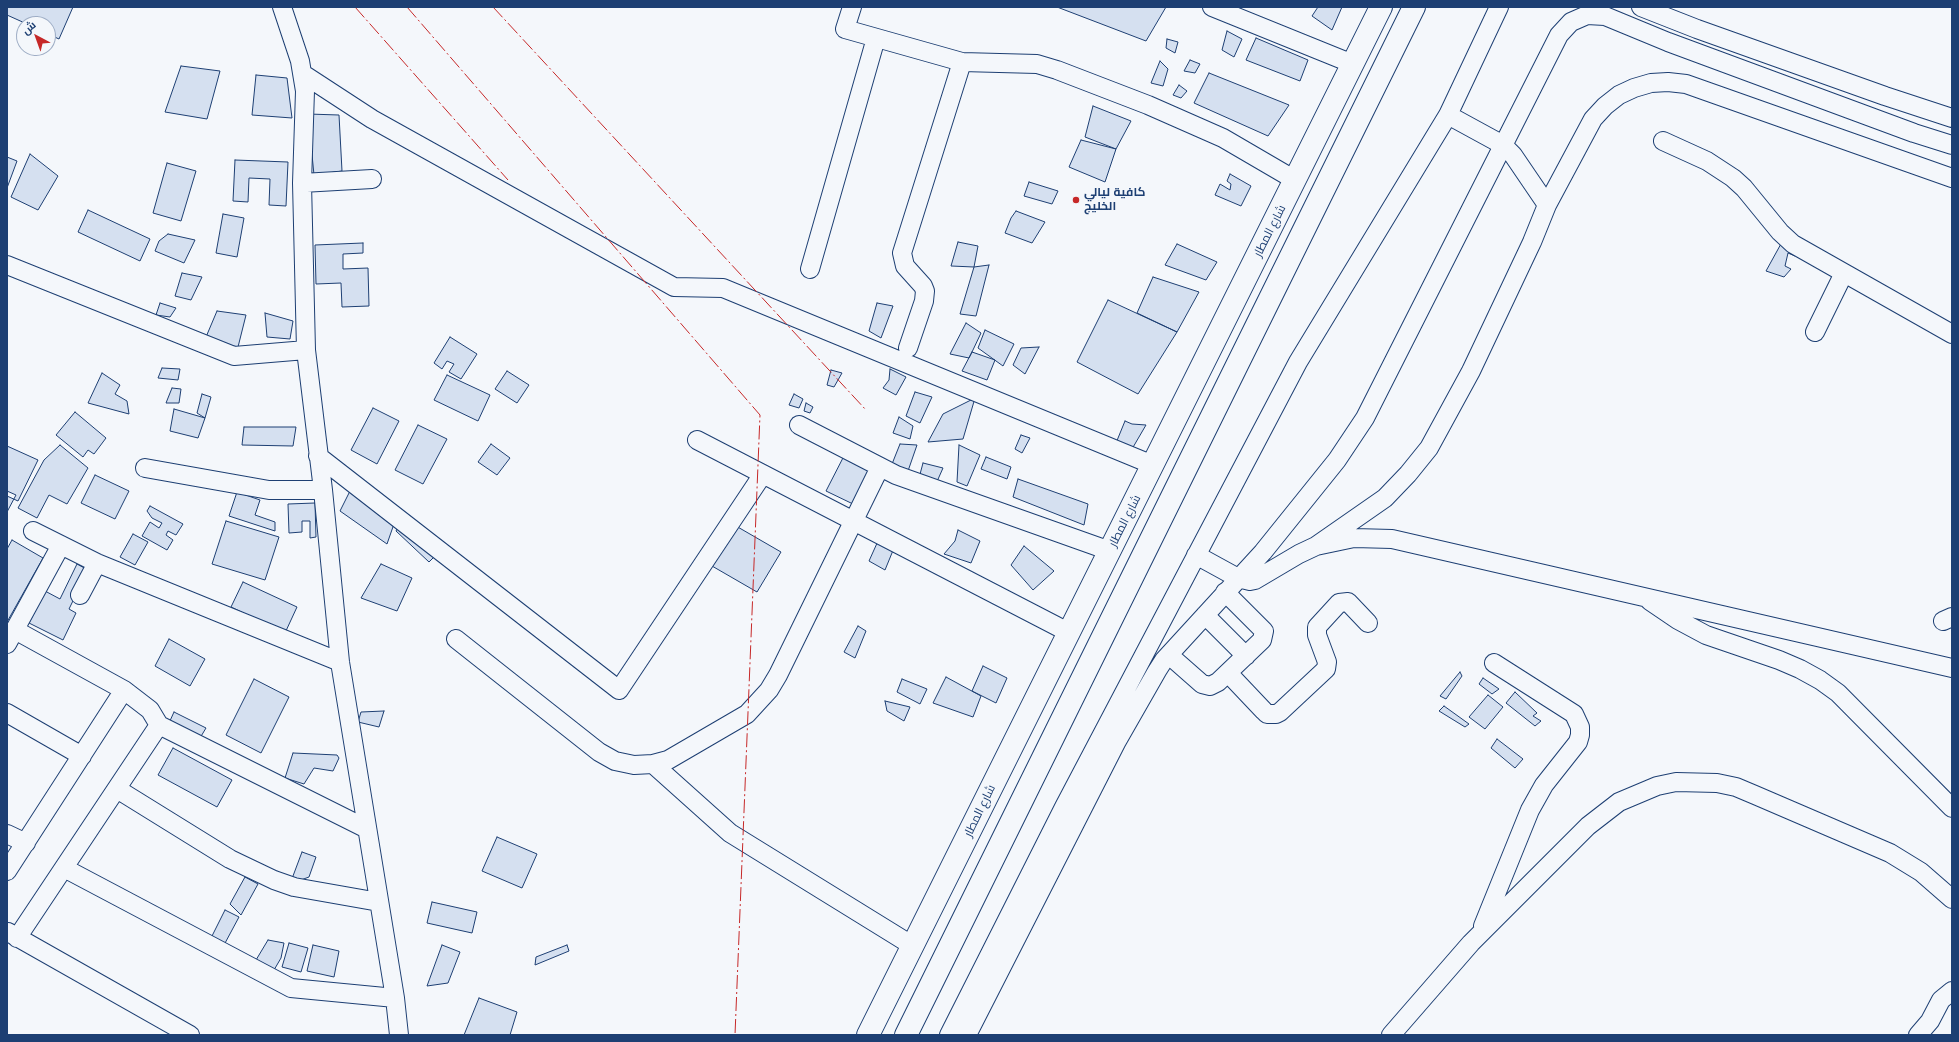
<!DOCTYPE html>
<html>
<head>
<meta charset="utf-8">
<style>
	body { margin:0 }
	#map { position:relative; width:1959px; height:1042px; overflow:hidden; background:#f4f7fb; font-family:"PT Serif",Cairo,serif }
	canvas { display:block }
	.frame { position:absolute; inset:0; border:8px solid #1d3f73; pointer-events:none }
	.north { position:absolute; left:16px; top:16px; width:40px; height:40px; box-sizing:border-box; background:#f4f7fb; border:1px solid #9eadc5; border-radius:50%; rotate:319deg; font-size:11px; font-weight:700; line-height:16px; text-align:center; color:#1d3f73 }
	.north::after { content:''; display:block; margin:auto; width:14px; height:18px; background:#c62828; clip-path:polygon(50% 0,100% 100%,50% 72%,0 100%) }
</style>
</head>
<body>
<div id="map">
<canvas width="1959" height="1042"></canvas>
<div class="frame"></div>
<div class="north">ش</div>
</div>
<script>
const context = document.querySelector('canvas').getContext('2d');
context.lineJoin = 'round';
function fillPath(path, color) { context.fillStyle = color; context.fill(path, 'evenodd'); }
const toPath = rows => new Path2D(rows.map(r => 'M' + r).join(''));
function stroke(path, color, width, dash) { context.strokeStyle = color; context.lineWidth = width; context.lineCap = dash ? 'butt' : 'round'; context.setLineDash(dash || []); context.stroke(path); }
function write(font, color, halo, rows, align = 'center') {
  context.font = font + ' "PT Serif",Cairo,serif'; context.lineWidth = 3; context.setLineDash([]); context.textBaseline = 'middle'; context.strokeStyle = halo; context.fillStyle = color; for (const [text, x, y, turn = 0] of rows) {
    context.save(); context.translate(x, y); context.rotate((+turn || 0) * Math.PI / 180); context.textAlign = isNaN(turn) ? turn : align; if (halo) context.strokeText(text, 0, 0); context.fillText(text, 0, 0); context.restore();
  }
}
const building = toPath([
	[7,7,73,7,59,39,48,34,48,24,27,24,7,15,7,7],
	[1057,7,1166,7,1146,41,1057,7],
	[1318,7,1342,7,1332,30,1312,16,1318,7],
	[1227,31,1242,39,1234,57,1222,50,1227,31],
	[1256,38,1308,60,1300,81,1246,60,1256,38],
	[1167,39,1178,42,1175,53,1166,48,1167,39],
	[1190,60,1200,64,1195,73,1184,71,1190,60],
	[1160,61,1168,69,1163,86,1151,83,1160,61],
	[181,66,220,71,207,119,165,112,181,66],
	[1209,73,1289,105,1268,136,1194,103,1209,73],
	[256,75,287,78,292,118,252,115,256,75],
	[1179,85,1187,91,1181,98,1173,95,1179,85],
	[1093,106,1131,121,1116,149,1085,137,1093,106],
	[308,114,339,115,342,171,314,175,308,114],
	[1081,140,1116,149,1105,182,1069,167,1081,140],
	[30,154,58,176,38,210,11,197,30,154],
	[7,157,17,161,7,188,7,157],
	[235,160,288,162,286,206,269,205,270,179,249,178,248,202,233,201,235,160],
	[167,163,196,171,181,221,153,213,167,163],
	[1230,174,1251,186,1241,206,1215,195,1220,184,1230,190,1231,184,1227,181,1230,174],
	[1029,182,1058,191,1052,204,1024,196,1029,182],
	[88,210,150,239,140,261,78,232,88,210],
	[1016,211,1045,222,1032,243,1005,233,1011,218,1016,211],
	[223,214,244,218,237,257,216,253,223,214],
	[168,234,195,240,184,263,155,251,159,241,168,234],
	[958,242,978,246,974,267,951,266,958,242],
	[1782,242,1799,251,1795,256,1788,253,1785,266,1791,269,1784,277,1766,271,1782,242],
	[363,243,363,253,343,254,343,269,368,268,369,306,342,307,341,283,316,284,315,245,363,243],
	[1177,244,1217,262,1206,280,1165,265,1177,244],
	[989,265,976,316,960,314,974,267,989,265],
	[182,273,202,277,191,300,175,296,182,273],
	[1153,277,1199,292,1177,332,1137,313,1153,277],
	[1108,300,1177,332,1138,394,1077,362,1108,300],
	[160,303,176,308,170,317,156,315,160,303],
	[877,303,893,306,881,338,869,331,877,303],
	[217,311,246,315,237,351,206,337,217,311],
	[265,313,293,321,290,339,267,337,265,313],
	[966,323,981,333,972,352,969,358,950,354,966,323],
	[985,330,1014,344,1003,366,978,348,985,330],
	[450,337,477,354,461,379,449,372,454,364,447,361,442,369,434,363,450,337],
	[1039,347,1025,374,1013,365,1021,348,1039,347],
	[972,352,995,360,987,380,962,371,972,352],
	[162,368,180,369,178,380,158,378,162,368],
	[890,369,906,377,896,395,883,388,889,380,890,369],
	[831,370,842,373,834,387,827,385,831,370],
	[507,371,529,385,517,403,495,389,507,371],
	[102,373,120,385,115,394,127,401,129,414,88,403,102,373],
	[447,375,490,395,478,421,434,400,447,375],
	[172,388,181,389,179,403,166,403,172,388],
	[915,392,932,397,920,423,906,416,915,392],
	[202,394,211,397,205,418,197,413,202,394],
	[794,394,803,399,799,408,789,405,794,394],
	[975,398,963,439,928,442,943,414,975,398],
	[806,403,813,407,810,413,804,411,806,403],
	[373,408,399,421,377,464,351,450,373,408],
	[174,409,205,418,198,438,170,431,174,409],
	[75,412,106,438,94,454,88,450,83,457,56,435,75,412],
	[899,417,913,426,910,439,893,433,899,417],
	[1125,421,1132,424,1146,425,1132,449,1116,443,1125,421],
	[418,425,447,439,423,484,395,470,418,425],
	[244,427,296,427,293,446,242,445,244,427],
	[1021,435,1030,438,1022,453,1015,449,1021,435],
	[491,444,510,458,497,475,478,462,491,444],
	[900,444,917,445,908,471,892,464,900,444],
	[60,445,88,468,67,504,49,495,37,518,18,508,44,460,60,445],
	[959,445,980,455,967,486,957,482,959,445],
	[7,446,38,460,18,501,7,496,7,446],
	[846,452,872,465,853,504,826,491,846,452],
	[986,457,1011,467,1007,479,981,469,986,457],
	[923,463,943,468,935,486,919,478,923,463],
	[95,475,129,491,115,519,81,503,95,475],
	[1018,479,1088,504,1084,525,1013,497,1018,479],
	[351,489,395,521,387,544,340,511,351,489],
	[7,491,16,495,7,512,7,491],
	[237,492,260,500,255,515,275,522,275,531,229,516,237,492],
	[315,503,316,537,310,538,310,521,302,521,302,532,289,533,288,504,315,503],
	[150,506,183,524,176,535,168,531,166,535,173,540,167,550,142,536,150,522,159,528,162,523,152,518,147,511,150,506],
	[226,521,279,537,265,580,212,564,226,521],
	[400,523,437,554,429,562,396,531,400,523],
	[736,526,781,552,757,592,712,566,736,526],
	[958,530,980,541,971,563,944,554,955,541,958,530],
	[133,534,148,542,135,565,120,557,133,534],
	[12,540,43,558,7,622,7,549,12,540],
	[878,541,894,548,885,570,869,561,878,541],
	[1024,546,1054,571,1033,590,1011,565,1024,546],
	[77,564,88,570,69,609,76,613,63,640,29,623,45,591,60,599,77,564],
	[381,564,412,578,397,611,361,598,381,564],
	[243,582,297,607,285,633,231,607,243,582],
	[858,626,866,631,855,658,844,652,858,626],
	[169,639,205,659,190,686,155,666,169,639],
	[983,666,1007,678,996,703,972,691,983,666],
	[1460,672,1462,676,1446,699,1440,696,1460,672],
	[946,677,981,696,973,717,933,703,946,677],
	[1483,678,1499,689,1492,694,1479,684,1483,678],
	[254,679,289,697,261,753,226,735,254,679],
	[902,679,927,689,920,704,897,692,902,679],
	[1515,692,1537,713,1533,716,1541,721,1535,726,1506,703,1515,692],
	[1488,695,1503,707,1485,729,1469,717,1488,695],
	[885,701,910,707,904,721,887,711,885,701],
	[1444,706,1469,724,1465,727,1439,711,1444,706],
	[384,711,379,727,358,722,361,712,384,711],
	[174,712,206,728,200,738,169,723,174,712],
	[1497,739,1523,759,1515,768,1491,748,1497,739],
	[173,748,232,780,217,807,158,775,173,748],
	[293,753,337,755,339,758,333,771,314,768,304,784,285,778,293,753],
	[497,837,537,854,522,888,482,871,497,837],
	[302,852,316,857,309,877,290,884,302,852],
	[245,877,258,884,241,915,230,904,245,877],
	[432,902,477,912,472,933,427,923,432,902],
	[225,910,239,917,224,945,211,938,225,910],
	[268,940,284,943,281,958,274,970,256,960,268,940],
	[289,943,308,948,301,972,282,967,289,943],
	[313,945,339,951,334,977,307,971,313,945],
	[442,945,460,952,448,983,427,986,442,945],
	[567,945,569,951,535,965,536,957,567,945],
	[479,998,517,1012,510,1035,464,1035,479,998]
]);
const minor = toPath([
	[282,7,300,61,305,91,302,183,306,350,323,490,340,662,395,998,399,1035],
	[852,7,845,29,962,62,1037,64,1057,70,1148,105,1223,138,1295,180],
	[1212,7,1353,64],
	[1641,7,1697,29,1885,96,1952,118],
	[303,74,372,119,674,287,723,288,1153,465],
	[1448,115,1503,145,1513,155,1547,205],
	[1663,141,1707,161,1733,178,1744,188,1780,232,1793,244,1952,334],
	[302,183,372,179],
	[7,265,234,356,306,350],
	[810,269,876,38],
	[1815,332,1844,273],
	[908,348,924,301,925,291,923,286,905,266,902,253,962,62],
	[799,425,896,475,1110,551],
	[697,440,1068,632],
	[318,456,619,690,763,474],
	[145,468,269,490,323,490],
	[33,531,97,563,340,662],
	[1316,546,1385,498,1408,474,1429,448,1471,371,1532,242,1547,205,1593,119,1605,106,1619,95,1634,88,1651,83,1668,82,1686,84,1952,178],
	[1196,555,1238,578,1250,581,1255,580,1299,554,1316,546,1354,538,1392,539,1952,668],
	[80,595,97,563],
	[1650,601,1678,620,1706,635,1779,660,1800,669,1820,680,1838,693,1952,808],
	[1205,615,1246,656],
	[1943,621,1952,617],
	[15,630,124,690,150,710,159,725,367,829],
	[456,639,599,752,615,761,634,765,653,764,668,760,747,714,769,690,778,675,880,467],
	[7,644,61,545],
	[1169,655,1202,684,1210,686,1218,682,1262,640,1264,631,1225,592],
	[1228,673,1264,711,1267,714,1276,714,1280,712,1326,669,1327,662,1317,635,1317,627,1339,603,1348,602,1368,623],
	[7,713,82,756],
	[653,764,730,833,913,946],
	[117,789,230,859,274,880,294,887,379,902],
	[7,834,26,843],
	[64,868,291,988,395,998],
	[7,871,124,690],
	[1483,926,1530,810,1544,785,1578,742,1580,735,1580,727,1574,714,1494,663],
	[8,932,190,1035],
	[17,938,159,725],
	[949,1035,1064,807,1298,362,1448,115,1499,7],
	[967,1035,1117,741,1157,671,1164,660,1263,552,1337,460,1365,418,1559,35,1571,22,1587,15,1605,16,1668,42,1914,133,1952,145],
	[1391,1035,1471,943,1588,826,1619,802,1657,786,1676,782,1717,783,1736,787,1755,795,1890,853,1921,872,1952,899],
	[1918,1035,1930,1021,1941,1000,1952,991]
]);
const major = toPath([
	[868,1035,1381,7],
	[906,1035,1414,7]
]);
const power = toPath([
	[355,7,508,180],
	[407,7,760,415,735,1035],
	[493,7,866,410]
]);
const markers = [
	[1076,200,4,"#c62828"]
];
const poiNames = [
	["كافية ليالي",1084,193],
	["الخليج",1084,207]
];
const streetNames = [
	["شارع المطار",1270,231,-63],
	["شارع المطار",1125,521,-63],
	["شارع المطار",980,811,-64]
];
fillPath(building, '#d5e0f0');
stroke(building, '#1d3f73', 1);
stroke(minor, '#1d3f73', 20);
stroke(major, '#1d3f73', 24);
stroke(minor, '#f4f7fb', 18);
stroke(major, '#f4f7fb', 22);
stroke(power, '#c62828', 1, [14, 3, 2, 3]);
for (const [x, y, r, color] of markers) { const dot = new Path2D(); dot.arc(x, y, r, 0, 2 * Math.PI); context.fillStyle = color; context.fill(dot); stroke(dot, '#f4f7fb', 1.5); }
write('bold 12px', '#1d3f73', '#f4f7fb', poiNames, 'left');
write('12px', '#1d3f73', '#f4f7fb', streetNames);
</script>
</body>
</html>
